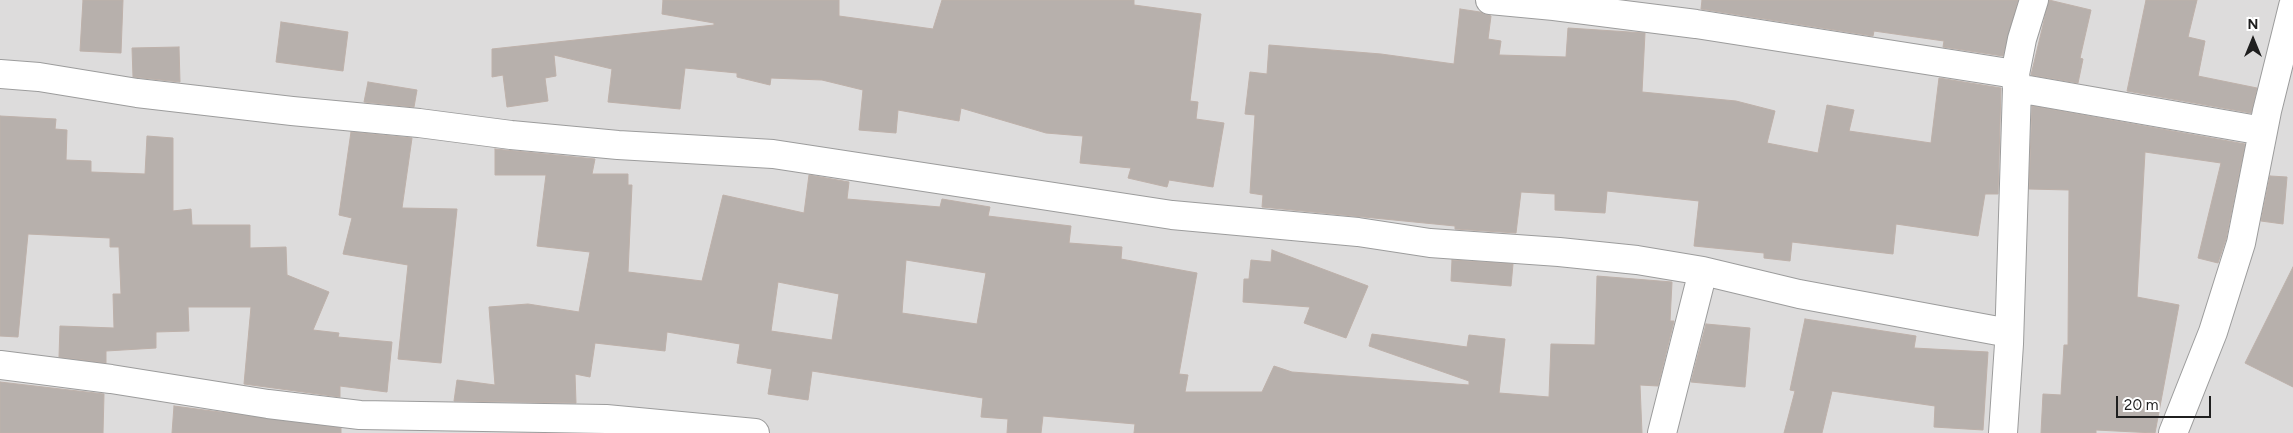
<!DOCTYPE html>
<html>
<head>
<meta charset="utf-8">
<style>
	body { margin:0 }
	#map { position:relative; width:2293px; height:433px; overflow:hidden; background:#eeebe6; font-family:Figtree,sans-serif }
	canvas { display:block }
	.north { position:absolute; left:2228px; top:15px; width:50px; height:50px; -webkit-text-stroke:4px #fff; paint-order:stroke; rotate:0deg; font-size:14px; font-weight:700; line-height:20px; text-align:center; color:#1f1f1f }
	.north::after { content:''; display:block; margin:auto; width:18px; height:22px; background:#1f1f1f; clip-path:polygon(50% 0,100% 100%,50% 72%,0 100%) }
	.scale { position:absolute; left:2116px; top:396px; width:95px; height:22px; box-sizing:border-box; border:2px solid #1f1f1f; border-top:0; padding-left:6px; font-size:15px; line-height:18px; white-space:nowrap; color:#1f1f1f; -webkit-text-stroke:4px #fff; paint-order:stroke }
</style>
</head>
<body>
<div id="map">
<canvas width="2293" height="433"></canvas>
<div class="north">N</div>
<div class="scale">20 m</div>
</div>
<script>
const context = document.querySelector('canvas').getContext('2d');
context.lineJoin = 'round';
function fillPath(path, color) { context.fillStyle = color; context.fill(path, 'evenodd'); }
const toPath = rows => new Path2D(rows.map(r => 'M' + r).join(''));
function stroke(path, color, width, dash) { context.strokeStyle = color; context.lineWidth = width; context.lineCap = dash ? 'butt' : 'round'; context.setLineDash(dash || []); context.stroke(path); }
const residential = toPath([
	[0,0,2293,0,2293,433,0,433]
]);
const building = toPath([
	[83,0,123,0,121,53,80,51,83,0],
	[663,0,839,0,839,16,933,29,942,0,1134,0,1134,5,1201,14,1190,101,1198,102,1196,119,1224,123,1213,187,1169,180,1167,187,1128,178,1131,168,1080,163,1083,136,1046,133,961,108,959,121,898,110,896,133,859,130,863,90,822,80,771,78,770,85,737,77,737,73,685,68,680,109,608,102,612,69,554,55,556,76,545,78,548,101,507,107,503,75,492,77,492,49,714,25,714,23,662,14,663,0],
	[1702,0,2018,0,2003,56,1943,47,1944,41,1874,31,1873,36,1701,9,1702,0],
	[2049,0,2091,10,2080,58,2083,59,2078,83,2031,75,2049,0],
	[2146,0,2197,0,2188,37,2205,41,2198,76,2257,88,2251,113,2127,91,2146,0],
	[1460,9,1480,12,1491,16,1488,39,1501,41,1499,55,1566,57,1568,28,1645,33,1642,92,1736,101,1775,111,1767,143,1818,153,1827,105,1854,110,1849,131,1931,143,1939,78,2001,88,1998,194,1985,194,1978,236,1896,224,1893,254,1792,242,1790,261,1764,258,1764,253,1694,246,1699,201,1607,191,1605,213,1555,210,1555,194,1521,192,1516,233,1455,229,1455,226,1262,207,1263,195,1250,193,1255,115,1245,114,1250,72,1267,74,1269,45,1381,54,1454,64,1460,9],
	[281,22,348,32,343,71,276,62,281,22],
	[179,47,180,82,133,77,132,48,179,47],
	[368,82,417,90,414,107,364,102,368,82],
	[2032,106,2245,144,2226,239,2218,263,2198,258,2221,163,2145,152,2137,297,2179,305,2155,433,2096,430,2096,433,2041,433,2043,394,2061,395,2064,345,2068,345,2069,190,2029,189,2032,106],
	[0,116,56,119,55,129,67,130,66,160,91,161,91,172,145,174,147,136,173,138,173,211,191,209,192,225,250,225,250,248,286,247,287,275,329,292,313,330,339,333,338,337,392,342,387,392,340,386,340,397,244,384,251,307,188,307,189,331,156,332,156,348,106,351,106,363,59,357,60,326,114,328,113,294,121,294,119,247,110,247,110,238,28,234,18,337,0,336,0,116],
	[351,132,412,138,402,208,457,209,441,363,398,359,408,265,343,254,352,218,339,215,351,132],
	[495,149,595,159,592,174,628,174,628,185,632,185,628,272,702,281,723,195,804,213,809,175,849,182,847,199,940,207,942,199,990,207,988,216,1071,226,1069,243,1122,247,1121,259,1197,273,1179,374,1188,375,1185,392,1262,392,1274,366,1292,372,1469,385,1469,381,1369,346,1372,334,1467,347,1469,335,1505,339,1499,393,1549,397,1551,344,1595,345,1597,276,1672,282,1670,321,1674,321,1658,386,1640,385,1642,433,1134,433,1135,424,1043,416,1041,433,1007,433,1008,419,981,417,983,398,812,371,808,400,768,394,772,369,737,363,740,344,667,332,665,351,595,343,590,377,575,374,576,403,454,401,457,380,495,385,489,307,528,304,579,312,590,252,537,246,546,175,495,175,495,149],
	[906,260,986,273,977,324,902,313,906,260],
	[778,282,839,294,832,340,771,331,778,282],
	[2270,176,2287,177,2283,224,2261,221,2270,176],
	[1272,250,1368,286,1346,338,1304,323,1310,307,1243,302,1244,279,1249,279,1251,260,1271,262,1272,250],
	[1452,260,1513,264,1511,286,1451,281,1452,260],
	[2293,267,2293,387,2245,363,2293,267],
	[1805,319,1916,336,1914,348,1988,352,1983,430,1934,427,1935,406,1832,391,1822,433,1784,433,1795,391,1790,390,1805,319],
	[1706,324,1750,328,1745,387,1691,382,1706,324],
	[0,382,104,394,103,433,0,433,0,382],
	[174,406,341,428,341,433,172,433,174,406]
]);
const minor = toPath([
	[1490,0,1554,6,1696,24,2015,74],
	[0,74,39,77,137,93,292,111,419,123,511,135,618,145,773,154,1172,215,1358,232,1430,243,1559,252,1637,260,1703,271,1799,294,2009,333],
	[2017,88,2263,131],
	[0,365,111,379,268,404,360,415,606,419,755,433],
	[1662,433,1703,271],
	[2003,433,2009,344,2017,88,2015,74,2022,39,2034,0],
	[2173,433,2213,332,2241,243,2267,111,2293,6]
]);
fillPath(residential, '#dddcdc');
fillPath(building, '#b7b0ac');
stroke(building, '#beb1aa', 1);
stroke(minor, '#9c9c9c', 30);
stroke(minor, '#fff', 28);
</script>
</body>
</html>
